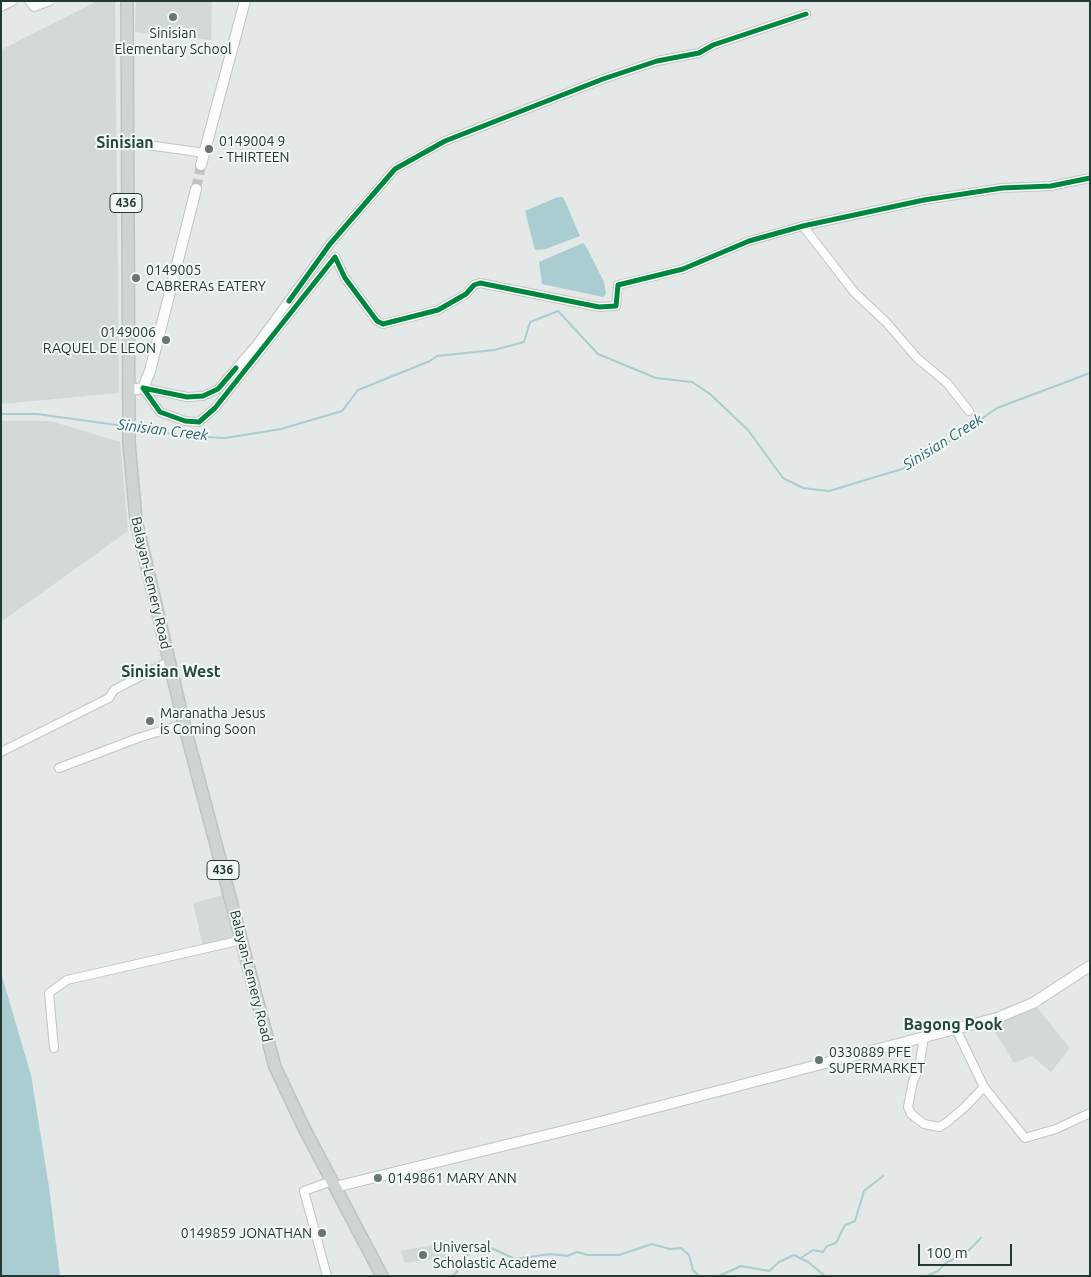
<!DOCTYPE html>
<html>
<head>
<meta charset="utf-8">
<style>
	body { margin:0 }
	#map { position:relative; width:1091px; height:1277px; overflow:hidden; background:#e4e8e6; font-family:Ubuntu,sans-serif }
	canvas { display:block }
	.frame { position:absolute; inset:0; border:2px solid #243933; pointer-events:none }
	.scale { position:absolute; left:918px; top:1244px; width:94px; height:22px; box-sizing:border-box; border:2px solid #243933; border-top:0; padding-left:6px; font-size:15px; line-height:18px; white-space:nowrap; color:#243933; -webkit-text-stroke:4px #f2f7f5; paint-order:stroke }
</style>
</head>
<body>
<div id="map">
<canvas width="1091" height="1277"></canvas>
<div class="frame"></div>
<div class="scale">100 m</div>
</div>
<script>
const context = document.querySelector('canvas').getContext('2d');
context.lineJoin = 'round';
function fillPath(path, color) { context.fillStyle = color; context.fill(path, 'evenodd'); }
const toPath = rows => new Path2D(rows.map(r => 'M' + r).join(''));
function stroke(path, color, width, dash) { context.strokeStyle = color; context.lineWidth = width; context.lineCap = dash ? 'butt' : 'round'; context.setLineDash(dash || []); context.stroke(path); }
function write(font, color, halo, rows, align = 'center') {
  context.font = font + ' Ubuntu,sans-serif'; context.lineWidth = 4; context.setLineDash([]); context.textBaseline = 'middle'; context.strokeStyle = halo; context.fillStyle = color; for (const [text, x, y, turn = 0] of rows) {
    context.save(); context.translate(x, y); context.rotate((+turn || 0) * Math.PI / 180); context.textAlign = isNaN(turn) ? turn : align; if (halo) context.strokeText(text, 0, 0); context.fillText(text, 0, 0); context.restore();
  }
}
const built = toPath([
	[97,1,115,1,119,393,1,404,1,50],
	[136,1,212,1,211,40,135,32],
	[1,421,51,421,120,442,128,531,1,622],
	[224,895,235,939,203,946,193,903],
	[1035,1005,1070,1048,1051,1072,1032,1056,1014,1063,991,1025,1010,1018],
	[443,1243,446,1258,405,1263,401,1251]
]);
const water = toPath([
	[558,197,562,197,565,201,580,236,546,249,535,250,525,211],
	[583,243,586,246,604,282,606,294,603,297,542,284,539,262],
	[1,973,31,1075,49,1187,60,1276,1,1276]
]);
const stream = toPath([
	[1,414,37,414,124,426],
	[134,427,184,436,225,438,281,429,342,411,358,390,430,361,437,356,494,350,524,342,530,322,558,311,598,354,656,378,692,382,710,394,748,430,783,478,803,488,829,491,902,469,950,441,997,408,1090,373],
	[801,1258,813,1250,823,1252,827,1246,836,1243,845,1225,855,1221,864,1191,883,1176],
	[452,1276,456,1273,465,1257,477,1248,489,1247,515,1259,551,1254,567,1256,577,1252,588,1255,619,1255,652,1244,670,1249,681,1248,689,1255,693,1270,699,1276],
	[719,1276,741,1266,769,1271,779,1262,794,1255,808,1262,825,1276],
	[927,1276,938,1271,946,1263,967,1252,981,1238]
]);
const secondaryTunnel = toPath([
	[196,189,201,165]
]);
const street = toPath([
	[29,1,34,7,50,1],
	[1,7,13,1],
	[126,142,205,153],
	[803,226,854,292,886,322,917,358,947,383,969,411],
	[143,388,160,412,185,421,199,422,215,408,335,257,345,278,377,321,383,324,438,310,466,294,474,285,480,283,599,307,616,306,618,285,683,269,749,241,803,226,924,200,1002,188,1051,186,1090,178],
	[143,388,187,397,203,396,218,389,257,344,330,244,395,169,445,141,603,79,657,61,699,53,713,45,806,14],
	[1,752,109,698,114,690,170,661],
	[59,768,138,738,184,724],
	[956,1029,984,1087],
	[924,1037,919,1068,913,1081,908,1107,911,1114,924,1124,939,1127,946,1123,965,1107,984,1087,1025,1138,1056,1129,1090,1113],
	[54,1048,49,993,67,980,242,940],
	[327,1276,304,1191,332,1181]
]);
const secondary = toPath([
	[201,165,245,1],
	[130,390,143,388,150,371,196,189],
	[335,1187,600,1122,997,1018,1033,1003,1090,966]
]);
const primary = toPath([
	[127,1,129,443,136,520,184,724,275,1067,304,1128,382,1276]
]);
const cycleway = toPath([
	[289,301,330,244,395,169,445,141,603,79,657,61,699,53,713,45,806,14],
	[143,388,160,412,185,421,199,422,215,408,335,257,345,278,377,321,383,324,438,310,466,294,474,285,480,283,599,307,616,306,618,285,683,269,749,241,803,226,924,200,1002,188,1051,186,1090,178],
	[143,388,187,397,203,396,218,389,236,368]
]);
const markers = [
	[173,17,5,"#677672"],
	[209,149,5,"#677672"],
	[136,278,5,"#677672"],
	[166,340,5,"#677672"],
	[150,721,5,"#677672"],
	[819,1060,5,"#677672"],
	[378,1178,5,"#677672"],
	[322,1233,5,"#677672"],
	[423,1255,5,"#677672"]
];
const shields = [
	[126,203,32],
	[223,870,32]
];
const shieldNames = [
	["436",126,203],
	["436",223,870]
];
const poiNames = [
	["Sinisian",173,33,"center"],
	["Elementary School",173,49,"center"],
	["0149004 9",219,141],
	["- THIRTEEN",219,157],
	["0149005",146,270],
	["CABRERAs EATERY",146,286],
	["0149006",156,332,"right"],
	["RAQUEL DE LEON",156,348,"right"],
	["Maranatha Jesus",160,713],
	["is Coming Soon",160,729],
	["0330889 PFE",829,1052],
	["SUPERMARKET",829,1068],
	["0149861 MARY ANN",388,1178],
	["0149859 JONATHAN",312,1233,"right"],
	["Universal",433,1247],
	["Scholastic Academe",433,1263]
];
const streetNames = [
	["Balayan-Lemery Road",151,583,77],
	["Balayan-Lemery Road",251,976,76]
];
const waterNames = [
	["Sinisian Creek",163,430,7],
	["Sinisian Creek",943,442,-32]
];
const quarterNames = [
	["Sinisian",125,143],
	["Sinisian West",171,672],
	["Bagong Pook",953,1025]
];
fillPath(built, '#d2d9d6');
fillPath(water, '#aacdd2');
stroke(stream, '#aacdd2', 2);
stroke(secondaryTunnel, '#bec5c2', 10, [10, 5]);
stroke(street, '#c1c5c3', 10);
stroke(secondary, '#c0c6c3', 12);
stroke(primary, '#bdc4c2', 14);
stroke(street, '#fbfcfb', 8);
stroke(secondary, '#fbfcfb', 10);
stroke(primary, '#ced4d2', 11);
stroke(cycleway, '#00873e', 5);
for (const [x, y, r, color] of markers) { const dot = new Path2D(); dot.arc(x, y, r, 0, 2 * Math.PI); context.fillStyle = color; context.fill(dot); stroke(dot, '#f2f7f5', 2); }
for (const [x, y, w] of shields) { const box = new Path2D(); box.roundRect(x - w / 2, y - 9.5, w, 19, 4); context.fillStyle = '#f2f7f5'; context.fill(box); stroke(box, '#243933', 1); }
write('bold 12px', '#243933', null, shieldNames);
write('14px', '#243933', '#f2f7f5', poiNames, 'left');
write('14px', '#243933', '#f2f7f5', streetNames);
write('italic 15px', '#26636d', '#f2f7f5', waterNames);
write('bold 16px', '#23493f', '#f2f7f5', quarterNames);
</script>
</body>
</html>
